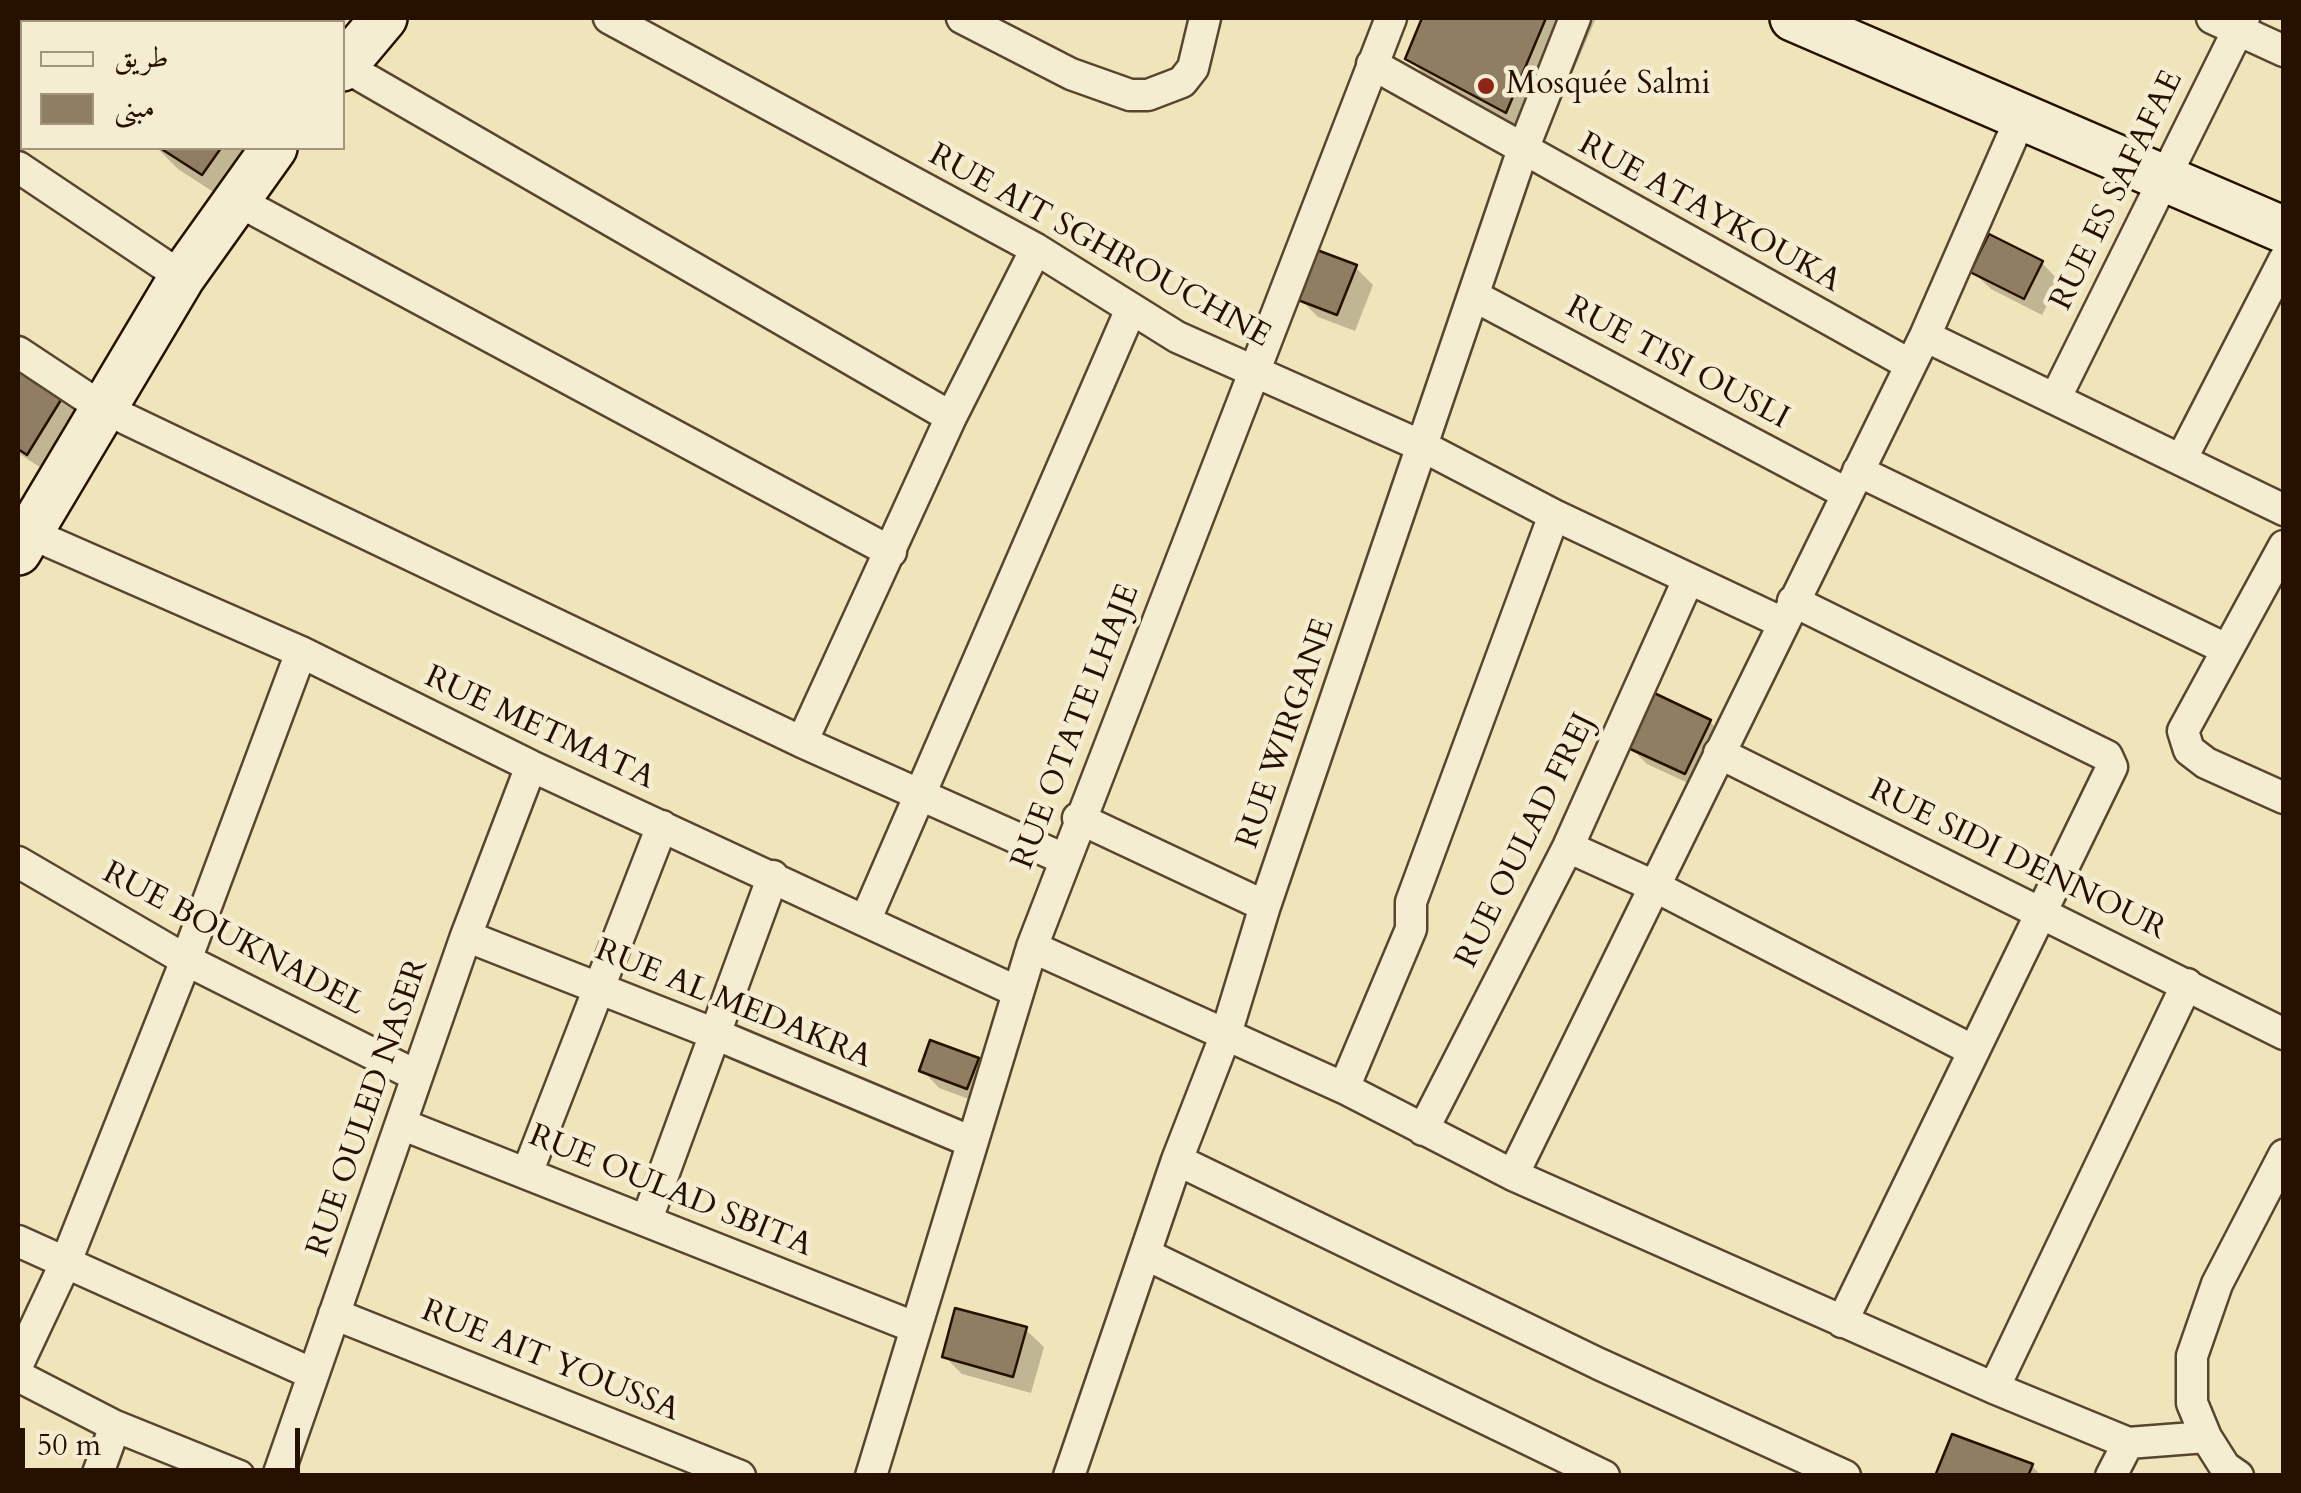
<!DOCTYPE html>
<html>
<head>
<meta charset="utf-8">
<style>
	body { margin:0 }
	#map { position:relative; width:2301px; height:1493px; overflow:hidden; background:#f0e4ba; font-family:Cardo,Amiri,serif }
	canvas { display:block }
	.frame { position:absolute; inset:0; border:20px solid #261000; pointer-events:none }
	.legend { position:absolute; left:20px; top:20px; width:325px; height:130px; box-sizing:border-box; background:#f5edd2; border:2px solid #a2957e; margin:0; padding:12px 18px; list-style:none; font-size:30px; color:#261000 }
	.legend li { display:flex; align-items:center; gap:20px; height:50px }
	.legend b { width:50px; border:2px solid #a2957e }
	.scale { position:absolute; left:20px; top:1428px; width:280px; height:45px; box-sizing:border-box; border:5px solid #261000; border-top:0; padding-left:12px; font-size:30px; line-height:35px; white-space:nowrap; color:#261000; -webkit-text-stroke:8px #f5edd2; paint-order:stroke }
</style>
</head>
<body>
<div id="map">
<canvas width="2301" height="1493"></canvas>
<div class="frame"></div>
<ul class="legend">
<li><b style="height:12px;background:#f5edd2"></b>طريق</li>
<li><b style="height:28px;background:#8f7e61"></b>مبنى</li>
</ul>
<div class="scale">50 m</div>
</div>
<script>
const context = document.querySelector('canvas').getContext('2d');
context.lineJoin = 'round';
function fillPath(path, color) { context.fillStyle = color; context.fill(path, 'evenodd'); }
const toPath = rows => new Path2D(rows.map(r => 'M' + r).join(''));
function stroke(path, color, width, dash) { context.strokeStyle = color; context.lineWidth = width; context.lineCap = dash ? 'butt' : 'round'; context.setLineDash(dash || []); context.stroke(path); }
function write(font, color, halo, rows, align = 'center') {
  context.font = font + ' Cardo,serif'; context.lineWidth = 9; context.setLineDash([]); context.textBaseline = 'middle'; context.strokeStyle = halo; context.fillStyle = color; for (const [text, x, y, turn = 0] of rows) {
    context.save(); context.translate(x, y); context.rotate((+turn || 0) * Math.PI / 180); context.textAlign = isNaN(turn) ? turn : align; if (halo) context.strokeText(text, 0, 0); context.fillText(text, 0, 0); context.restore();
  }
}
const shadow = toPath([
	[223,18,238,18,248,22,221,22],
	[1424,18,1596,18,1541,146,1443,93,1408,58],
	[157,148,261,148,238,208,178,169],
	[2042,263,2059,281,2042,315,1991,289,1973,272],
	[1355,267,1373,285,1355,331,1318,317,1300,299],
	[19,370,63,397,80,415,46,471,18,453],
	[1710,722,1728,740,1703,790,1647,764,1629,746],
	[977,1060,995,1078,985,1105,939,1088,922,1070],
	[1026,1330,1044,1347,1031,1393,962,1374,944,1356],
	[2032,1466,2042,1476,1938,1476]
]);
const building = toPath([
	[1422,18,1546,18,1506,113,1405,59,1422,18],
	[160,148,221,148,202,175,160,148],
	[1989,234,2043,261,2024,299,1970,272,1989,234],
	[1317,250,1357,265,1337,315,1298,300,1317,250],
	[18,368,64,395,27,455,18,449,18,368],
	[1652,692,1711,720,1685,774,1626,747,1652,692],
	[930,1040,979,1058,967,1089,919,1071,930,1040],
	[955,1308,1027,1327,1013,1377,942,1357,955,1308],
	[1952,1434,2033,1464,2028,1476,1935,1476,1952,1434]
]);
const street = toPath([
	[103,18,113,22],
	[609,18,1036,249,1177,337,1424,447,1554,515,1781,622],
	[962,18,1071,74,1130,95,1148,95,1182,82,1193,68,1205,18],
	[2212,18,2284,51],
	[1372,64,1909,364],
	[344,66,951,417],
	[18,167,182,277],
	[236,200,891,552],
	[1476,297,1846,493],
	[1925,336,2284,510],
	[18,352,101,407,802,742,1064,859],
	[2056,397,2244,18],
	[2181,460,2284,260],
	[1858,471,2224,648],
	[18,528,301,652,531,766,1018,992],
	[2284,546,2183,731,2189,750,2206,763,2284,798],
	[1793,601,2107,756,2112,767,1842,1322],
	[802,742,951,417,1036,249],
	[1719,753,2284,1034],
	[1078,818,1265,906],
	[1568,847,1654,886,1974,1051],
	[18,862,186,960,417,1076],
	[865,921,1131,309],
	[466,936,715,1034,972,1142],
	[1032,947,1344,1088,1513,1175,1994,1388,2128,1443,2206,1437],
	[1344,1088,1411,929,1411,902,1554,515],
	[401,1124,914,1327],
	[1423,1130,1568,847,1688,580],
	[1177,1160,1599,1364,1845,1476],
	[527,1173,662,826],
	[1513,1175,1925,336,2021,117],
	[647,1219,773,876],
	[18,1241,313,1374],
	[1145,1254,1604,1476],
	[334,1314,740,1476],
	[18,1364,65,1264,186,960,301,652],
	[18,1376,115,1426,239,1476],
	[1994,1388,2187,984],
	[97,1476,115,1426],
	[278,1476,466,936,531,766],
	[871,1476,1032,947,1391,18],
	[1069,1476,1177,1160,1226,1034,1265,906,1522,152,1575,18],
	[2111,1476,2128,1443],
	[2238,1476,2225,1467,2206,1437,2192,1403,2192,1356,2217,1284,2284,1155]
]);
const secondary = toPath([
	[1793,18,2284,230],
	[342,68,384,18],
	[18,552,182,277,274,148]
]);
const markers = [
	[1486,86,10,"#8f2418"]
];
const poiNames = [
	["Mosquée Salmi",1506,86]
];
const streetNames = [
	["RUE ES SAFAFAE",2118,191,-64],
	["RUE ATAYKOUKA",1709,214,29],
	["RUE AIT SGHROUCHNE",1099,247,29],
	["RUE TISI OUSLI",1677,364,28],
	["RUE OTATE LHAJE",1077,727,-69],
	["RUE METMATA",539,729,25],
	["RUE WIRGANE",1287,734,-71],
	["RUE OULAD FREJ",1527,841,-64],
	["RUE SIDI DENNOUR",2017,861,26],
	["RUE BOUKNADEL",233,940,28],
	["RUE AL MEDAKRA",733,1005,22],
	["RUE OULED NASER",369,1108,-71],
	["RUE OULAD SBITA",670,1192,22],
	["RUE AIT YOUSSA",550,1362,22]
];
fillPath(shadow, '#0003');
fillPath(building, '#8f7e61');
stroke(building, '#261000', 2.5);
stroke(street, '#58452e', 35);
stroke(secondary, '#261000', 50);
stroke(street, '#f5edd2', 30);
stroke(secondary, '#f5edd2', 45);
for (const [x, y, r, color] of markers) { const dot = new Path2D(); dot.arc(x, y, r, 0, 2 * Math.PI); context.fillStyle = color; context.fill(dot); stroke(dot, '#f5edd2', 4); }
write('32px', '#261000', '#f5edd2', poiNames, 'left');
write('32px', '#261000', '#f5edd2', streetNames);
</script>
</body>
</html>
